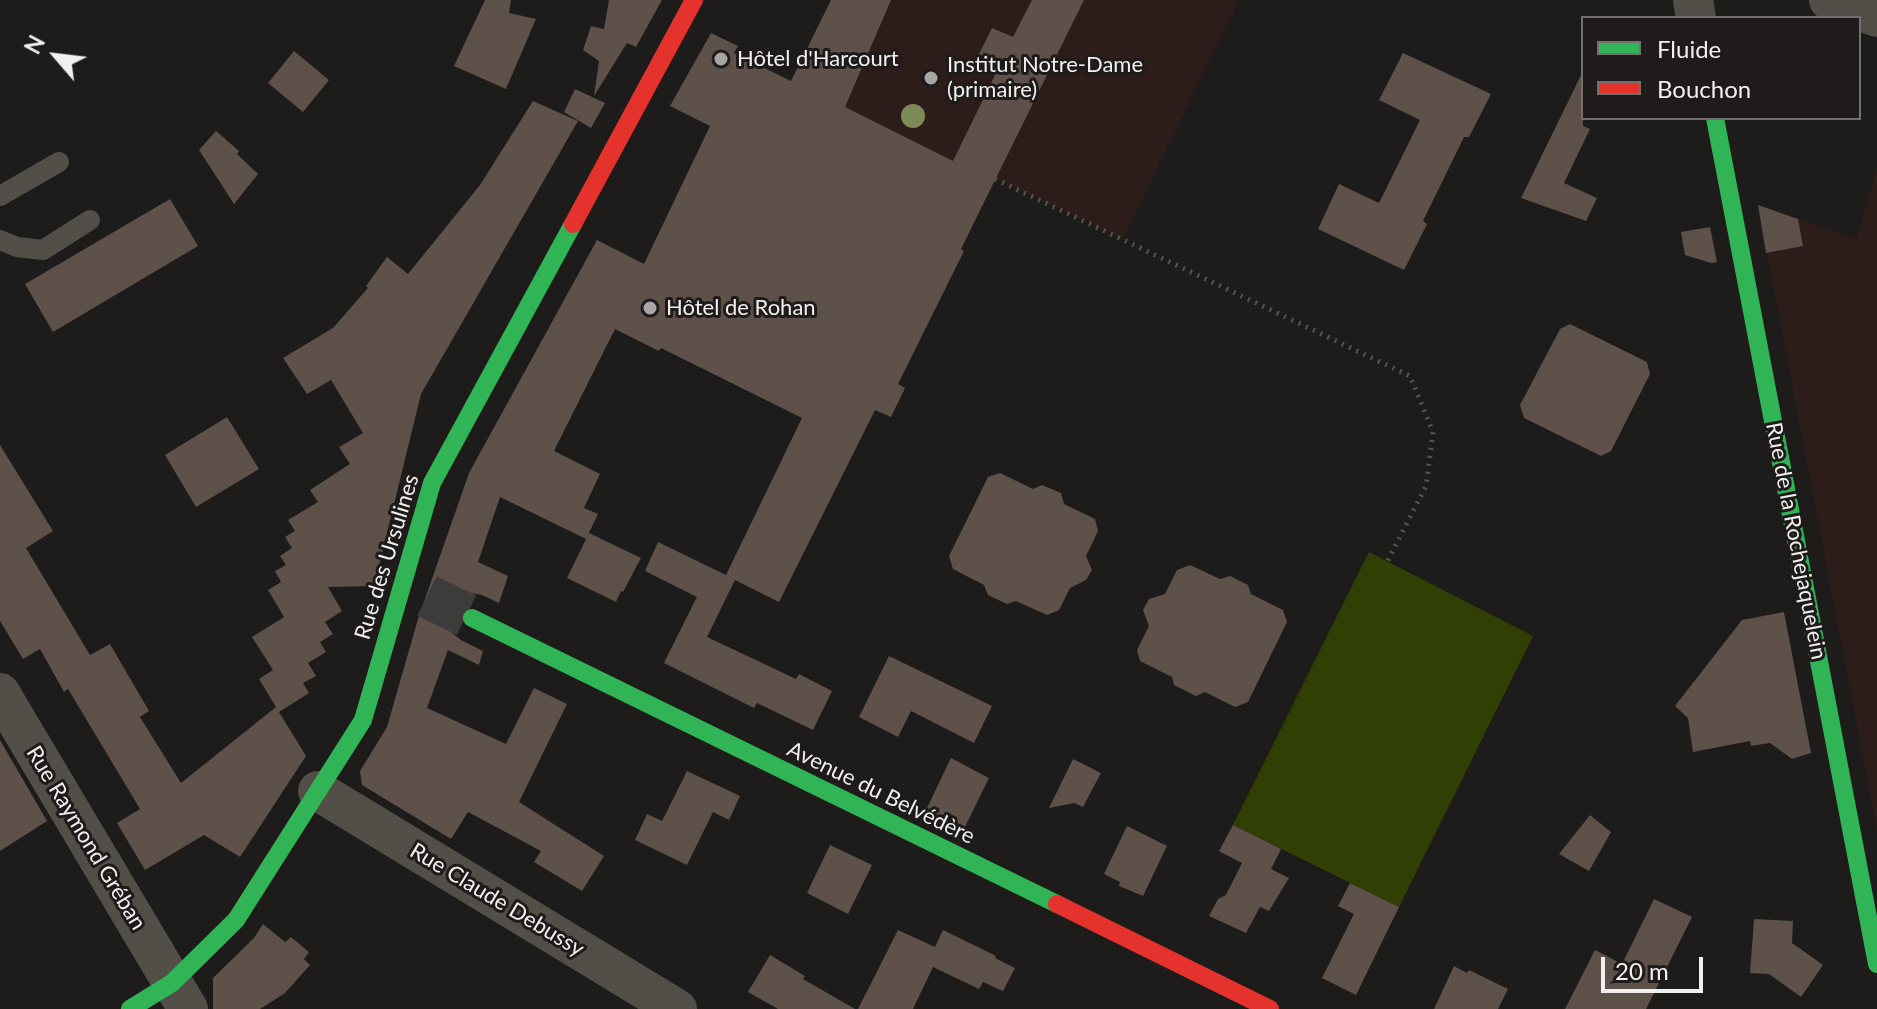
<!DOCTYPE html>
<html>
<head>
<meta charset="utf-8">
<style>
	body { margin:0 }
	#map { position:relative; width:1877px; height:1009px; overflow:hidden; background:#1d1c1b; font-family:Lato,sans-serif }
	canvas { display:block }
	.legend { position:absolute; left:1581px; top:16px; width:280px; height:104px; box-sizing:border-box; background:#1e1b1a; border:2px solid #73706f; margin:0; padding:10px 14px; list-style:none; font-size:24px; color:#f2f0ef }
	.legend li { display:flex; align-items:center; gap:16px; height:40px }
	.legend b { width:40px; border:2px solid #73706f }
	.north { position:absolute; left:16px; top:16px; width:80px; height:80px; -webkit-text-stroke:6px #1e1b1a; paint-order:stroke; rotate:298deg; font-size:22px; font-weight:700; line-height:32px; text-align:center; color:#f2f0ef }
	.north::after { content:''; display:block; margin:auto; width:28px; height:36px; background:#f2f0ef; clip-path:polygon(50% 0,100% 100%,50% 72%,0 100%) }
	.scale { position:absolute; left:1601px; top:957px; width:102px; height:36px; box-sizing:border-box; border:4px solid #f2f0ef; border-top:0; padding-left:10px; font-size:24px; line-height:28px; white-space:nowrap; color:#f2f0ef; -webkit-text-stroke:6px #1e1b1a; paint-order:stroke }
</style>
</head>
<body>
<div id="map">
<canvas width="1877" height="1009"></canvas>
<ul class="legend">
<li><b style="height:10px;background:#30b455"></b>Fluide</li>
<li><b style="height:10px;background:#e5322d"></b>Bouchon</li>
</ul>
<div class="north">N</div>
<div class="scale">20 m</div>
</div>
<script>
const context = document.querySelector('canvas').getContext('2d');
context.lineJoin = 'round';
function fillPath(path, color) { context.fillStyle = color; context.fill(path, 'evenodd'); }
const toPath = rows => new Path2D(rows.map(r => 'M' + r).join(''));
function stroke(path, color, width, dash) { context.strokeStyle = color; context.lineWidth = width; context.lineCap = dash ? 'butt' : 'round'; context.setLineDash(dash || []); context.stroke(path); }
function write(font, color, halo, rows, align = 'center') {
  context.font = font + ' Lato,sans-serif'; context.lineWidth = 6; context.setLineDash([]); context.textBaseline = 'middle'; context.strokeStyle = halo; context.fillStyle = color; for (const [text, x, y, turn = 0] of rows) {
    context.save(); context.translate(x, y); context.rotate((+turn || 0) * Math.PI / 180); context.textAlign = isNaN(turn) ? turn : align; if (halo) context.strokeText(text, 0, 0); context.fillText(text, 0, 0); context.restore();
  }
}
const education = toPath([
	[879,0,1239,0,1123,239,996,179,793,126],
	[1877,169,1877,831,1767,253,1803,246,1798,219,1856,239]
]);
const green = toPath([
	[1369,552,1533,636,1399,907,1233,825]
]);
const building = toPath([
	[485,0,511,0,509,13,536,19,506,89,454,66],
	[609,0,662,0,636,47,627,43,594,96,599,61,583,50,591,26,604,29],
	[831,0,891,0,845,107,953,161,995,75,974,64,992,28,1013,37,1032,0,1084,0,961,249,964,251,898,384,905,388,891,417,875,410,779,602,735,580,709,633,707,637,796,679,799,674,832,691,813,730,757,703,754,708,664,663,697,597,645,571,658,542,726,575,802,418,661,348,659,351,615,329,554,451,600,474,584,508,598,514,586,539,500,497,478,562,508,576,499,603,482,595,470,593,459,597,450,606,447,619,452,633,461,640,483,651,479,665,448,650,427,708,506,744,534,688,567,704,519,802,604,856,582,891,534,862,541,851,468,812,451,839,362,785,360,771,387,727,418,619,469,473,597,240,644,264,710,126,670,106,711,33,738,46,734,53,791,81],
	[294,51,329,80,303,112,268,83],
	[1403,53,1491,94,1469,137,1464,137,1423,221,1427,224,1404,270,1318,229,1339,184,1379,203,1420,120,1379,100],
	[1583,71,1583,126,1590,129,1564,183,1597,198,1586,221,1521,198],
	[575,89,605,103,591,128,564,112],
	[533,101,578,121,421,394,374,586,328,587,342,611,325,622,333,634,320,642,326,652,308,663,316,676,303,683,309,693,279,712,306,756,240,857,204,835,145,870,117,823,140,809,68,689,64,692,40,649,23,659,0,621,0,445,53,531,26,548,90,655,110,644,149,711,140,717,181,783,276,707,259,679,273,670,252,637,284,617,268,590,281,582,275,571,286,565,280,556,292,548,285,537,295,531,288,520,318,502,310,490,350,464,339,447,363,433,331,380,307,394,283,358,333,328,368,288,366,286,387,257,408,274,480,185],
	[216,131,239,151,237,154,258,174,234,204,199,150],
	[170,199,198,246,53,332,25,284],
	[1758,205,1798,219,1803,246,1766,253],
	[1710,227,1717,262,1711,263,1685,255,1681,232],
	[1570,324,1647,362,1650,374,1611,451,1601,456,1524,418,1520,405,1560,329],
	[227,417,259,469,196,507,165,455],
	[1000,473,1033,489,1042,485,1061,493,1064,504,1095,519,1098,531,1086,556,1092,570,1086,580,1070,588,1059,610,1047,615,1016,601,1007,604,988,595,984,585,953,569,949,556,988,477],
	[589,533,641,558,623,592,621,591,616,602,567,578],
	[1190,565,1220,579,1230,576,1248,585,1251,594,1283,610,1287,622,1248,702,1235,707,1205,692,1196,696,1174,685,1172,677,1140,661,1137,650,1149,626,1143,610,1149,599,1165,594,1177,570],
	[1784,612,1811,753,1792,759,1770,743,1751,746,1750,741,1693,752,1688,718,1675,706,1742,620],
	[889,656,992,706,974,743,911,711,898,737,859,717],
	[0,740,47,821,0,851],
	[951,758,989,778,963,831,925,812],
	[1073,759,1101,773,1083,807,1074,803,1049,808],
	[687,771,740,796,729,820,713,812,687,865,635,840,647,814,662,821],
	[1590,815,1611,832,1589,871,1559,854],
	[1233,825,1281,849,1271,869,1289,878,1269,911,1260,907,1246,933,1209,916,1218,899,1226,895,1242,863,1219,851],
	[1127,826,1167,846,1143,896,1119,886,1120,882,1104,874],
	[830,845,872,865,848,914,807,893],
	[1350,883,1399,907,1356,995,1322,978,1354,914,1338,906],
	[1654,899,1692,917,1646,1009,1565,1009,1595,950,1622,964],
	[1754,919,1793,921,1792,943,1823,965,1801,997,1769,974,1750,973],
	[263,924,285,942,291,937,309,952,304,959,310,965,285,993,260,1009,213,1009,213,978,254,938],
	[898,930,935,947,943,930,996,956,995,958,1015,968,1003,991,983,982,979,989,933,967,913,1009,858,1009],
	[770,955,805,976,803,979,855,1009,778,1009,748,992],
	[1454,966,1467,973,1469,970,1508,989,1498,1009,1434,1009]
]);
const secondaryTunnel = toPath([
	[427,596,472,618]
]);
const path = toPath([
	[995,179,1410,376,1433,432,1426,486,1387,562]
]);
const lane = toPath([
	[0,196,59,162],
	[0,240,17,247,43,250,90,220]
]);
const street = toPath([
	[1693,0,1696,18],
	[1829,0,1877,17],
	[0,693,188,1009],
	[318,791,677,1009]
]);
const fast = toPath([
	[1715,118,1877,964],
	[472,618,1057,904],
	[130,1009,172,983,236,920,363,720,432,483,573,224]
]);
const jam = toPath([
	[573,224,694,0],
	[1057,904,1270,1009]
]);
const trees = [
	[913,116]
];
const markers = [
	[721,59,8,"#a7a6a5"],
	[931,78,8,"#a7a6a5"],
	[650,308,8,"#a7a6a5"]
];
const poiNames = [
	["Hôtel d'Harcourt",737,59],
	["Institut Notre-Dame",947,65],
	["(primaire)",947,90],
	["Hôtel de Rohan",666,308]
];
const streetNames = [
	["Rue de la Rochejaquelein",1796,541,79],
	["Rue des Ursulines",387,557,-73],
	["Avenue du Belvédère",881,793,26],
	["Rue Raymond Gréban",86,838,59],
	["Rue Claude Debussy",497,900,31]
];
fillPath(education, '#2d1d1a');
fillPath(green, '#313f04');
fillPath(building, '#5d5149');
stroke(secondaryTunnel, '#3d3c3b', 44, [44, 22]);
stroke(path, '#56544f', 5, [2, 6]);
stroke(lane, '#524f48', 20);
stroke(street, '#524f48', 40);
stroke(fast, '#30b455', 18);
stroke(jam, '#e5322d', 18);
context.fillStyle = '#7c8b58';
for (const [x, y] of trees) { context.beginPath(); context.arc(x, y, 12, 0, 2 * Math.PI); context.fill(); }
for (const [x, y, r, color] of markers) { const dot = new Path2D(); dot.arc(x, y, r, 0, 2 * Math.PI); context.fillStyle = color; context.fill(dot); stroke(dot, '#1e1b1a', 3); }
write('22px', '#f2f0ef', '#1e1b1a', poiNames, 'left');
write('22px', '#f2f0ef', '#1e1b1a', streetNames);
</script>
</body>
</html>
